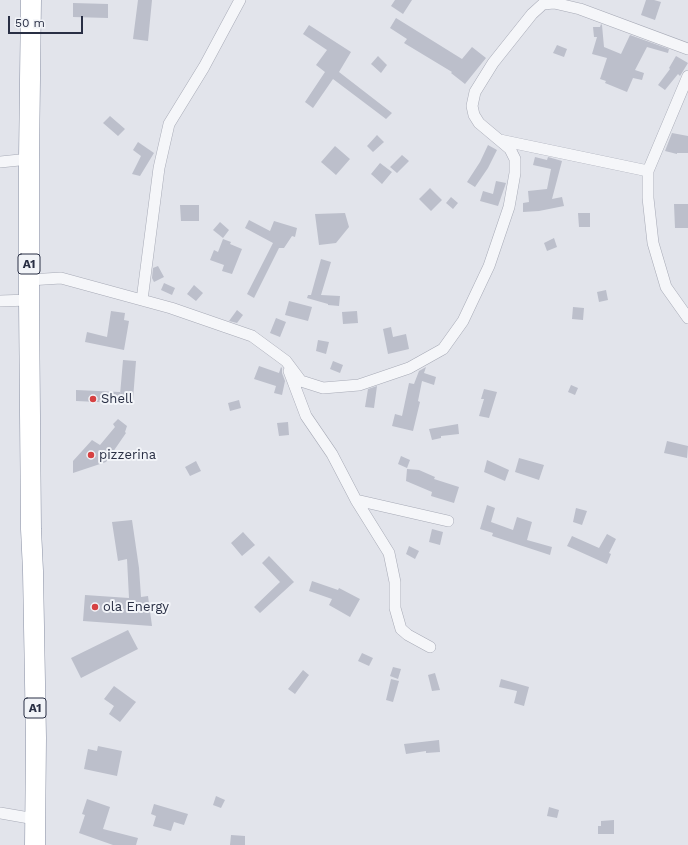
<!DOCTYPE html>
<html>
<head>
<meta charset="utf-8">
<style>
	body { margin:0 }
	#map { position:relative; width:688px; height:845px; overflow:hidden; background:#e2e4eb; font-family:"Work Sans",sans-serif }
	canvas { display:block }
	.scale { position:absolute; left:8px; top:16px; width:75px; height:18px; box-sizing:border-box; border:2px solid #292f44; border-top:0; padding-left:5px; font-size:12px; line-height:14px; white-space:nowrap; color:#292f44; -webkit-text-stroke:3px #f2f4f8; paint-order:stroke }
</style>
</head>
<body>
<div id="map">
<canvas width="688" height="845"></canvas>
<div class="scale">50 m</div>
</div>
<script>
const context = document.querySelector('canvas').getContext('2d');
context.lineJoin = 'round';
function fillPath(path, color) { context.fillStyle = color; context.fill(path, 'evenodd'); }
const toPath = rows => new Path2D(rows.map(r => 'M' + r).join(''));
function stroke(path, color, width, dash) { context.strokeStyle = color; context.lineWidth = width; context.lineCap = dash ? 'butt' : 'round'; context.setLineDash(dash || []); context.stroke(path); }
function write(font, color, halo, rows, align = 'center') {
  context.font = font + ' "Work Sans",sans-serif'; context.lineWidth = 4; context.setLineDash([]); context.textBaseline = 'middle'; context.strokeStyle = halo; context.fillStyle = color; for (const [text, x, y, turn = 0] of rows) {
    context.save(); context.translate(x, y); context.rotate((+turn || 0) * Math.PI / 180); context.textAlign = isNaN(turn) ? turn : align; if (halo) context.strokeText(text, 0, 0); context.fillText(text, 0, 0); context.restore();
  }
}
const building = toPath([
	[138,0,152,0,148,41,133,39],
	[395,0,412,0,403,14,391,6],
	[646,0,654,0,661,2,655,20,641,15],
	[73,3,108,4,108,18,73,17],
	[396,18,462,59,472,47,486,58,465,84,451,73,452,72,404,43,407,39,390,28],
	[601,24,602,25,604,47,621,54,630,35,669,49,668,53,647,47,635,70,644,73,642,80,633,78,627,92,605,83,606,81,600,79,607,58,592,54,597,37,594,37,593,27,600,27],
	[309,25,351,52,339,72,392,113,386,119,333,79,313,108,305,102,325,72,316,65,327,50,303,34],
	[557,45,567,49,564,57,553,53],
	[378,56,387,65,381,73,371,64],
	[676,56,688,63,680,76,678,74,665,90,658,85,670,69,669,68],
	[110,116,125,129,118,136,103,123],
	[672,133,688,136,688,153,677,153,677,154,665,151],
	[377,135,384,142,373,152,367,146],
	[138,142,154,153,140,176,132,174,141,156,133,150],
	[488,145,497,150,488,168,475,187,467,182,480,162],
	[335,146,350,159,336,175,321,162],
	[402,155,409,161,397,173,390,167],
	[535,157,547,160,548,157,562,161,552,199,562,197,564,206,539,211,523,212,523,203,529,202,528,191,547,189,551,169,533,165],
	[380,163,392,172,382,184,371,174],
	[496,181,506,183,498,206,480,201,483,191,493,194],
	[430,188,442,200,431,211,419,199],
	[451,197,458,203,453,209,446,203],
	[674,204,688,204,688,228,675,228],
	[180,205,199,205,199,221,181,221],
	[345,213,349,227,336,243,319,245,315,214],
	[578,213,590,213,590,227,579,227],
	[249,220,270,231,274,221,297,228,295,237,292,236,284,248,279,248,254,298,247,294,273,243,245,228],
	[220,222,229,230,223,238,213,230],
	[554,238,557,247,547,251,544,243],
	[223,239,231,242,230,244,242,249,232,274,222,271,224,265,210,260,214,250,218,252],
	[321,259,331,262,321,295,340,296,339,306,328,305,328,304,307,298,308,295,311,295],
	[158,266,164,277,154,282,152,278,153,268],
	[164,283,175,288,172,295,161,290],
	[194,285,203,293,196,301,187,294],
	[606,290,608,300,599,302,597,292],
	[289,301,312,307,308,321,285,315],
	[573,307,584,308,583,320,572,319],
	[237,310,243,315,237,323,229,321],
	[111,311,125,313,124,320,129,321,124,350,85,342,87,332,107,337],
	[357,311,358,323,343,324,342,312],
	[276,318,286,322,280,337,270,333],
	[391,327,393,337,406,334,409,349,388,354,383,329],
	[318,340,329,342,326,354,316,351],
	[123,360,136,361,133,399,120,397,119,403,76,401,76,390,120,392,120,395],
	[333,361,343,365,340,373,330,369],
	[259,366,279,373,281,367,282,368,282,373,285,381,282,395,274,393,276,386,254,379],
	[426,367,424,373,436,377,434,385,422,381,418,401,420,402,413,431,392,426,395,414,402,416,409,383,414,384,419,371],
	[571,385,578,388,575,395,568,392],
	[377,386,374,408,365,407,368,389],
	[484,389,497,392,489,418,479,416,484,399,481,399],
	[239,400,241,408,230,411,228,403],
	[118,419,127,426,125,432,126,433,106,462,73,473,73,461,92,440,100,445,115,427,113,424],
	[288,422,289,435,279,436,277,423],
	[458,424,459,434,441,436,441,438,432,440,429,429],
	[667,441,688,446,687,458,664,453],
	[401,456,410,460,407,468,398,464],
	[519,458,544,465,539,480,515,472],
	[487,460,509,470,505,481,484,472],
	[196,461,201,471,190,476,185,467],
	[407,469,419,470,435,477,434,479,459,487,454,503,431,496,432,492,406,481],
	[487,505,495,508,491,522,513,530,517,517,532,522,527,540,552,547,550,555,492,536,493,533,480,529],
	[576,508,587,511,582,525,573,522],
	[132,520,139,568,141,597,148,596,152,626,83,621,85,595,129,598,127,559,118,561,112,522],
	[432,529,443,532,440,545,429,542],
	[243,532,255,545,242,556,231,543],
	[607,534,616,539,609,553,611,554,607,564,567,546,572,536,599,548],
	[409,546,419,551,415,559,406,554],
	[269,556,294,582,260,613,254,607,280,582,262,563],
	[312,581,338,590,339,588,360,599,350,617,329,605,332,599,309,591],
	[128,630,138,649,81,678,71,658],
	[362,653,373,658,369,666,358,661],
	[393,667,401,669,398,679,390,676],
	[303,670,309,675,295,694,288,689],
	[435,673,440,690,432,691,428,675],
	[391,679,399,681,393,702,386,700],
	[501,679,529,687,524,706,514,703,517,691,499,687],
	[114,686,136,702,120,722,109,714,114,706,104,699],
	[439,740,440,752,426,753,426,751,406,754,404,744],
	[98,746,122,751,117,776,84,769,88,749,97,751],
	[216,796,225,800,221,808,213,805],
	[87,799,110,807,103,829,138,838,136,845,113,845,79,833,85,815,82,814],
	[154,804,188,814,184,825,174,822,171,831,153,826,156,816,151,814],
	[549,807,559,810,557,818,547,816],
	[614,820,614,834,598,834,598,826,601,826,601,821],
	[231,835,245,836,245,845,230,845]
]);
const street = toPath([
	[688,76,648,171,648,198,653,243,666,287,688,318],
	[500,140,648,171],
	[0,162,29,159],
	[29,280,61,278,171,308,252,336,286,361,301,381,323,388,359,385,409,368,443,349,463,321,489,266,509,207,515,173,515,159,510,149,479,123,474,115,472,106,475,92,493,63,532,14,543,4,554,3,580,9,688,49],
	[142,300,159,168,169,124,204,67,240,0],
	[0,301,29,300],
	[289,371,306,416,332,454,356,500,389,553,395,582,395,608,401,629,408,635,430,647],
	[356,500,448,521],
	[0,813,35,819]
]);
const highway = toPath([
	[31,0,29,159,29,300,31,529,33,571,36,738,35,845]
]);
const markers = [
	[93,399,4,"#d64142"],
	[91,455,4,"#d64142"],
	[95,607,4,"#d64142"]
];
const shields = [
	[29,264,22],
	[35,708,22]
];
const shieldNames = [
	["A1",29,264],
	["A1",35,708]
];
const poiNames = [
	["Shell",101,399],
	["pizzerina",99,455],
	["ola Energy",103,607]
];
fillPath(building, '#bcbfcb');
stroke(street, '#a7aab6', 12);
stroke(highway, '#888fa3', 21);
stroke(street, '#f5f6f9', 11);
stroke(highway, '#fff', 20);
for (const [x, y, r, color] of markers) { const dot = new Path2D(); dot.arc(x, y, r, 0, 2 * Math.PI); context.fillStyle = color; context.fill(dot); stroke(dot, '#f2f4f8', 1.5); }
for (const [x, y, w] of shields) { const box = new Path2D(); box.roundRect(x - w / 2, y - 10, w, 20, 3); context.fillStyle = '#f2f4f8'; context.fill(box); stroke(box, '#292f44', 1); }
write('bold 12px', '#292f44', null, shieldNames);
write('13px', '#292f44', '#f2f4f8', poiNames, 'left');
</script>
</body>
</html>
